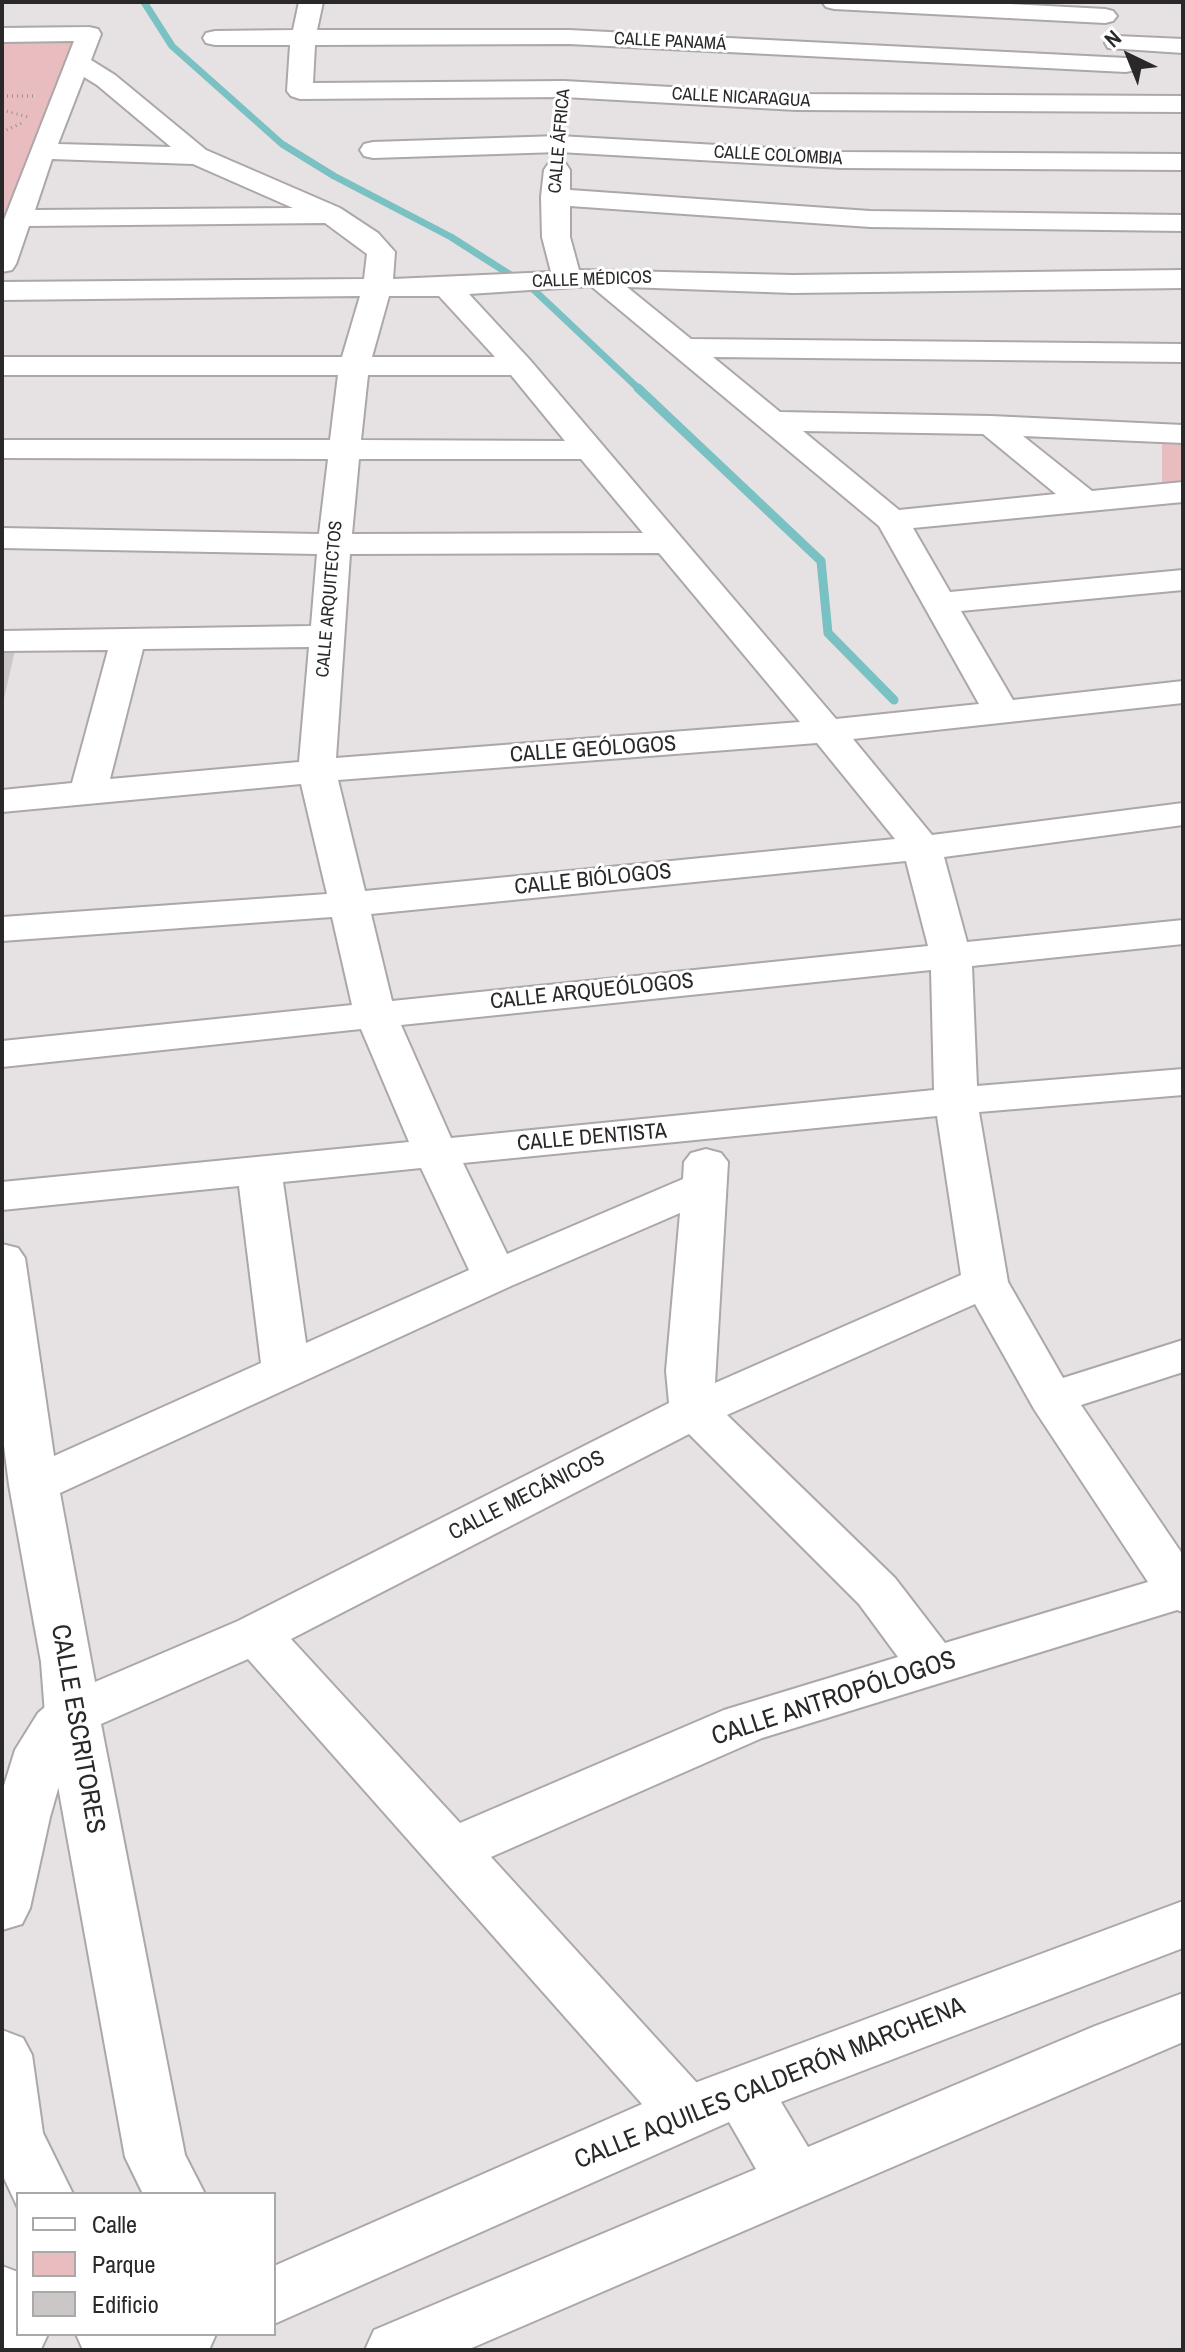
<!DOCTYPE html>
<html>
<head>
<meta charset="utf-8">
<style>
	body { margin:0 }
	#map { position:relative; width:1185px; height:2352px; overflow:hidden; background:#e6e1e2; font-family:"Archivo Narrow",sans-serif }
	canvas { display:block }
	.frame { position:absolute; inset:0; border:4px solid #2a2829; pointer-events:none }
	.legend { position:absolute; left:16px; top:2192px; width:260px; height:144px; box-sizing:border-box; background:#fff; border:2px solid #aaa9a9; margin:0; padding:10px 14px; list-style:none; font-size:24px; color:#2a2829 }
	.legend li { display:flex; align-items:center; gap:16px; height:40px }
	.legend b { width:40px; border:2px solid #aaa9a9 }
	.north { position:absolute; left:1089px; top:16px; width:80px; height:80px; -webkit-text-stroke:6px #fff; paint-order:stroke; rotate:317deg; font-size:22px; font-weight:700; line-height:32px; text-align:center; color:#2a2829 }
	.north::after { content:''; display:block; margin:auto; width:28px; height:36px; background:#2a2829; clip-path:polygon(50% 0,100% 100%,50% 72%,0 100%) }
</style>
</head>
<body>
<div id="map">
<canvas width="1185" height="2352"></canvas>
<div class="frame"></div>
<ul class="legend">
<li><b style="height:10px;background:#fff"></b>Calle</li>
<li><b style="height:22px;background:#e9bcc0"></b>Parque</li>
<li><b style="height:22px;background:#ccc7c7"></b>Edificio</li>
</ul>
<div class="north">N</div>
</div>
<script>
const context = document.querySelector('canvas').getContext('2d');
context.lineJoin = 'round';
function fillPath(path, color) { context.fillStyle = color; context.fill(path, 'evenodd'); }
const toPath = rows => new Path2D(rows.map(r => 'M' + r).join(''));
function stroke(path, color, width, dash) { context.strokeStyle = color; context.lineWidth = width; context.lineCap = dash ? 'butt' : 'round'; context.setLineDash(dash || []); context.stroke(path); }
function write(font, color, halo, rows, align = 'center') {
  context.font = font + ' "Archivo Narrow",sans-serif'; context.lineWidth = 6; context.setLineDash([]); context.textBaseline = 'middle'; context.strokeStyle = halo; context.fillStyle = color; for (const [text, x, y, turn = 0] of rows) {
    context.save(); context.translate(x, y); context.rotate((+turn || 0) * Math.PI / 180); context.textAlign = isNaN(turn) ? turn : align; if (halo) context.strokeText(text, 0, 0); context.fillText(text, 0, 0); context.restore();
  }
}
const green = toPath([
	[82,36,2,249,2,38],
	[1162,444,1183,445,1183,484,1162,486]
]);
const streamFar1 = toPath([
	[144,2,172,46,282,144,334,176,451,237,534,290,640,390]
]);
const stream = toPath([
	[638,388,821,561,828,633,894,700]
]);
const building = toPath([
	[2,650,15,650,3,703,2,703]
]);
const path = toPath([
	[2,96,33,96],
	[2,110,28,117],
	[2,132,24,122]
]);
const minor = toPath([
	[299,2,323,2,317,30,569,30,1126,58,1135,60,1138,65,1135,70,1126,72,569,44,315,45,313,83,564,81,796,94,1183,96,1183,112,796,110,564,97,300,99,291,96,287,91,290,45,215,45,206,43,203,38,206,33,215,31,293,30,299,2],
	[822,2,972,2,1105,9,1113,11,1117,16,1113,21,1105,23,834,9,826,7,822,2],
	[89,27,98,29,101,34,91,60,115,75,206,150,340,208,378,233,395,252,393,279,551,272,542,237,541,197,544,170,548,164,557,162,566,164,570,170,570,190,870,211,1183,215,1183,231,870,227,570,206,570,237,579,270,793,275,1183,270,1183,288,793,293,627,287,691,339,1183,344,1183,362,713,357,780,412,991,416,1183,425,1183,443,1023,436,1092,491,1183,482,1183,502,913,528,950,592,1183,570,1183,590,961,611,1013,700,1183,681,1183,703,853,739,932,835,1183,803,1183,825,944,857,967,942,1183,920,1183,944,972,966,977,1086,1183,1069,1183,1095,979,1112,1008,1282,1063,1378,1183,1340,1183,1372,1081,1405,1183,1555,1183,1612,1177,1610,762,1738,491,1857,707,2094,716,2112,707,2130,686,2137,665,2130,248,1659,101,1724,185,2155,205,2194,143,2194,125,2157,45,1714,41,1662,9,1485,2,1430,2,1244,18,1248,25,1258,54,1456,261,1363,239,1186,2,1210,2,1182,409,1142,361,1029,2,1067,2,1041,352,1005,332,917,2,941,2,917,327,894,301,784,2,812,2,790,72,783,108,650,2,651,2,631,311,626,317,554,2,548,2,528,319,534,328,459,2,458,2,440,330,440,338,375,2,375,2,357,342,357,360,296,2,300,2,282,364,279,367,254,325,223,29,226,16,264,12,270,2,272,2,225,74,41,2,42,2,28,89,27],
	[84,77,97,85,171,147,58,144,84,77],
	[52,159,193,164,293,208,35,210,52,159],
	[591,286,879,526,979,704,836,719,530,360,469,294,591,286],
	[389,296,439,296,495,357,372,357,389,296],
	[368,375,511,375,565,441,361,440,368,375],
	[803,431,983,434,1056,494,899,510,803,431],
	[359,459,581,459,643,533,352,534,359,459],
	[659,553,800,722,336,758,350,554,659,553],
	[309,647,299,762,110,779,143,649,309,647],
	[817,743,895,839,365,891,338,780,817,743],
	[906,861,928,946,392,1001,371,914,906,861],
	[931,970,934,1090,451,1138,401,1025,931,970],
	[937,1116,961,1275,715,1383,728,1162,721,1153,706,1149,691,1153,684,1162,683,1179,507,1254,463,1163,937,1116],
	[421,1168,469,1270,306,1343,283,1182,421,1168],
	[680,1213,666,1371,669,1403,238,1621,95,1682,60,1493,511,1286,680,1213],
	[975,1304,1034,1409,1148,1582,945,1643,895,1578,727,1415,975,1304],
	[689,1434,859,1604,898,1657,724,1710,460,1823,291,1639,689,1434],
	[1117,36,1183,39,1183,53,1108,48,1105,43,1108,38,1117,36],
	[559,136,841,152,1183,154,1183,170,841,168,559,152,373,158,364,156,360,150,364,144,373,142,559,136]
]);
const major = toPath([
	[2,1333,19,1337,34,1354,41,1365,34,1376,17,1381,2,1377,2,1333],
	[72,1694,91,1700,99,1714,91,1728,68,1754,50,1817,30,1908,22,1924,2,1930,2,1792,15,1750,38,1713,53,1700,72,1694],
	[1183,1901,1183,1948,781,2102,808,2147,1095,2026,1183,1993,1183,2042,467,2350,365,2350,374,2330,756,2169,729,2122,274,2324,274,2266,665,2094,1183,1901],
	[2,2030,23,2038,32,2055,43,2133,73,2194,18,2194,18,2208,2,2174,2,2030],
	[2,2266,18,2272,18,2334,48,2334,41,2349,2,2350,2,2266],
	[76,2334,216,2334,209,2350,83,2350,76,2334]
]);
const farStreetnames = [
	["CALLE PANAMÁ",670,42,3],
	["CALLE NICARAGUA",741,98,3],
	["CALLE ÁFRICA",560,141,-85],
	["CALLE COLOMBIA",778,156,3],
	["CALLE MÉDICOS",592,280,-2],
	["CALLE ARQUITECTOS",330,599,-85]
];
const streetNames = [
	["CALLE GEÓLOGOS",593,750,-4],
	["CALLE BIÓLOGOS",593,880,-6],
	["CALLE ARQUEÓLOGOS",592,992,-6],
	["CALLE DENTISTA",592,1138,-5],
	["CALLE MECÁNICOS",527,1496,-27]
];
const nearStreetnames = [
	["CALLE ANTROPÓLOGOS",834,1699,-18],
	["CALLE ESCRITORES",77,1729,80],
	["CALLE AQUILES CALDERÓN MARCHENA",770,2084,-22]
];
fillPath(green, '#e9bcc0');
stroke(streamFar1, '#79c1c2', 7);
stroke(stream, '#79c1c2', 9);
fillPath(building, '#ccc7c7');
stroke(minor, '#aca7a8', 4);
stroke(major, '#aca7a8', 4);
stroke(path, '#969293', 3, [1, 4]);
fillPath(minor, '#fff');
fillPath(major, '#fff');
write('18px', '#2a2829', '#fff', farStreetnames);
write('22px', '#2a2829', '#fff', streetNames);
write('26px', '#2a2829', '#fff', nearStreetnames);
</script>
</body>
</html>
